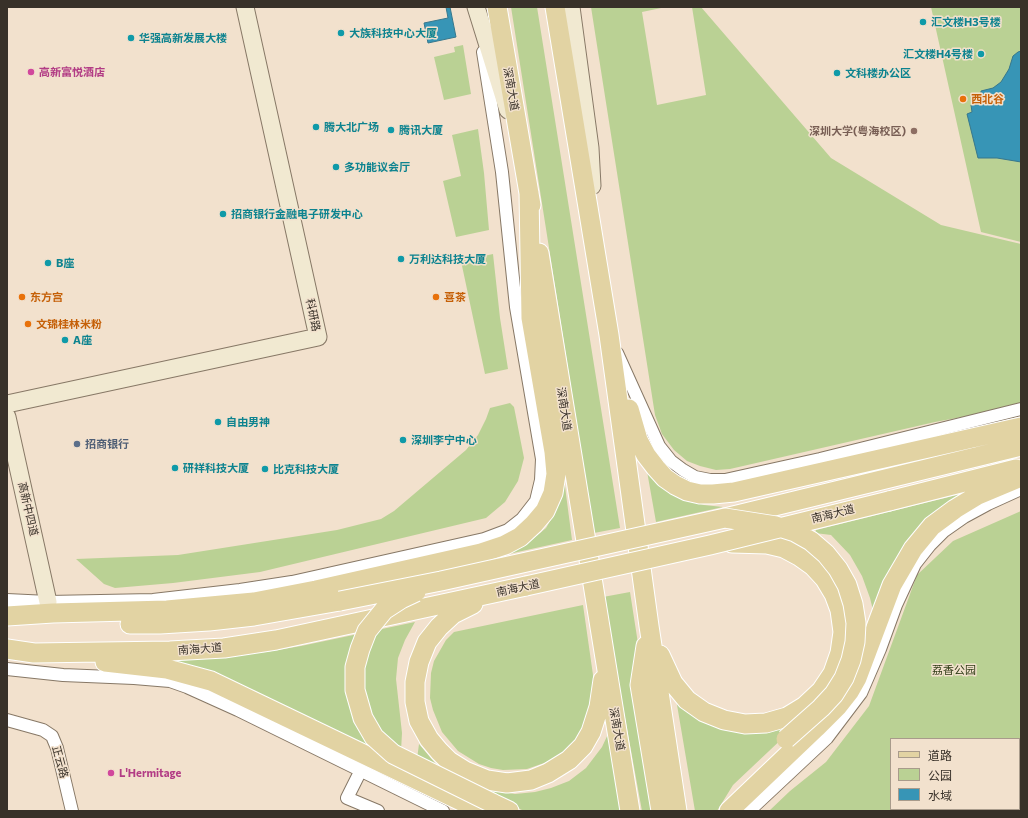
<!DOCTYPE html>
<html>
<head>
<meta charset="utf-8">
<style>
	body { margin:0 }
	#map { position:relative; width:1028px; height:818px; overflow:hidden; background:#f2e1cd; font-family:Commissioner,"Noto Sans SC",sans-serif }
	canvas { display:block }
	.frame { position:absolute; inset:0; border:8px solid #383129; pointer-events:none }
	.legend { position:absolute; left:890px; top:738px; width:130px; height:72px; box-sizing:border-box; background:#f2e1cd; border:1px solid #a89b8b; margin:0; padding:5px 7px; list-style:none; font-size:12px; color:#383129 }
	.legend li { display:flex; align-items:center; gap:8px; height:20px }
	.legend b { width:20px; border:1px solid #a89b8b }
</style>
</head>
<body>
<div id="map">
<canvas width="1028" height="818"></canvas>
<div class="frame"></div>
<ul class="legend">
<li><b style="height:5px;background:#e2d3a3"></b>道路</li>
<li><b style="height:11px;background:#bad194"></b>公园</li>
<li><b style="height:11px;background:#3795b6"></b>水域</li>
</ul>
</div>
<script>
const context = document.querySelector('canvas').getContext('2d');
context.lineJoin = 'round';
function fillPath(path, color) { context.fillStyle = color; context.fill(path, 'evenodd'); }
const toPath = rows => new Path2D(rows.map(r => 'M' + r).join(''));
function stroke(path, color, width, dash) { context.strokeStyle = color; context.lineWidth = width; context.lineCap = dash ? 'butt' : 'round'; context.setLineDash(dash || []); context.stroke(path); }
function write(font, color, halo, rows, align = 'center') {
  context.font = font + ' Commissioner,"Noto Sans SC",sans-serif'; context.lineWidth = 3; context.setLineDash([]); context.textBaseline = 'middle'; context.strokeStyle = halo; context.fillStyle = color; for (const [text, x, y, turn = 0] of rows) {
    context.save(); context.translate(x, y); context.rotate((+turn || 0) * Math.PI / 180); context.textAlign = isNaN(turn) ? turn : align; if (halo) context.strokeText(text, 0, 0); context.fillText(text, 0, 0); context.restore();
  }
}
const green = toPath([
	[511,7,537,7,620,528,594,533],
	[591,7,666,7,642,12,657,105,706,95,692,7,701,7,831,158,941,225,1021,244,1021,406,935,422,730,469,716,470,700,466,687,461,674,450,662,434,655,415],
	[931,7,1021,7,1021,242,981,232],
	[463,45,471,94,444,100,434,57,455,52,454,47],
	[478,129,484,173,489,230,456,237,443,181,461,176,452,135],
	[493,254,500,318,508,369,485,374,461,261],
	[510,403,514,407,524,458,518,481,505,502,486,518,260,572,173,583,115,588,104,584,76,559,178,555,337,530,381,519,394,511,466,450,478,435,486,419,490,408],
	[645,460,683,499,704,505,723,507,656,522],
	[564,479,572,540,504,555,528,543,546,528,556,511],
	[969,492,881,594,873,610,870,598,862,576,850,555,831,535,815,533,816,530],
	[1021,511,1021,811,769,811,790,791,826,762,869,706,917,575,953,541],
	[891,739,1019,739,1019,809,891,809],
	[630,592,664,811,642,811,603,597],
	[583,605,593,675,593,692,589,716,578,737,560,755,550,761,527,769,503,770,491,768,479,764,458,751,442,732,433,710,430,698,431,673,434,661,446,640,454,632],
	[415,622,405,640,398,658,396,679,402,733,401,751,371,750,140,661,235,655,266,652,301,646],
	[675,693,700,716,805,717,733,785,717,811,695,811],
	[609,732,623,811,524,811,417,759,419,744,435,763,450,774,475,786,490,790,515,794,535,792,551,788,569,781,586,768,602,747]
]);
const water = toPath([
	[446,7,450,7,456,37,428,43,424,23,448,18,446,7],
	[1021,51,1021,162,997,158,978,158,967,114,972,112,971,105,977,104,975,97,981,95,981,91,993,88,1001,82,1009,69,1013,56,1018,52,1021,51]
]);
const street = toPath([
	[617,353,659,446,671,461,683,470,695,477,710,480,725,480,820,459,1021,409],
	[7,600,48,602,153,600,240,590,292,582,484,539,508,530,522,519,536,501,541,480,542,459,516,307,502,172,483,52],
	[7,669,63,675,134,678,170,681,187,687,238,710,443,811],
	[7,720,43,730,52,736,57,748,72,811],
	[361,770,347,798,378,811],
	[749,811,827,738,861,693,880,649,896,605,915,564,930,545,944,531,964,517,988,504,1021,489]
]);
const secondary = toPath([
	[476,7,508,110],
	[571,7,590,148,592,186],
	[7,404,318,337,245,7],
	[7,417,48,602]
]);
const primary = toPath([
	[497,7,531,205],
	[555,7,609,335,649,626,677,811],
	[539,253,630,811],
	[629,409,638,440,646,455,656,468,665,478,675,485,687,491,700,494,713,494,734,492,1021,427],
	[889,501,1016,469],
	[725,518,1021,446],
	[473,604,453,614,439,627,427,642,419,662,415,682,415,702,419,721,429,739,439,751,449,761,465,771,487,780,507,783,531,780,548,773,569,760,583,746,591,732,599,707,603,680],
	[7,616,53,613,167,610,254,602,316,590,481,553,505,545,520,537,534,524,545,511,553,493,556,474,554,452,531,318,529,192],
	[130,624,160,624,209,621,254,616,340,601],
	[646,646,640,685,661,811],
	[7,649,34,653,170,651,224,648,276,640,526,586],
	[660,655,673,683,687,700,704,712,724,720,745,724,766,723,787,717,805,706,821,691,833,673,840,653,843,632,840,610,834,594,825,579,813,566,799,556,784,548,767,544,732,543],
	[105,662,167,669,211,681,482,811],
	[492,803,509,811],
	[729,811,816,728,838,706,849,692,857,678,892,585,913,549,932,526,955,509,978,495,1021,477]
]);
const primaryBridge = toPath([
	[526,586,710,545,889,501],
	[416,592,401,599,384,610,367,631,360,649,355,667,355,690,363,718,374,737,393,754,492,803],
	[340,601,441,581,725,518,776,526,795,532,811,541,826,554,838,569,847,585,853,604,856,623,855,642,851,660,844,678,834,694,821,708,786,739]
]);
const markers = [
	[923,22,4,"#0f9aa8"],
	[341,33,4,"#0f9aa8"],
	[131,38,4,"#0f9aa8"],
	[981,54,4,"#0f9aa8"],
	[31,72,4,"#d1479c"],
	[837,73,4,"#0f9aa8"],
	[963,99,4,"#e8710a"],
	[316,127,4,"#0f9aa8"],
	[391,130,4,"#0f9aa8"],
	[914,131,4,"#8d6e63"],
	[336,167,4,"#0f9aa8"],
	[223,214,4,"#0f9aa8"],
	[401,259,4,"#0f9aa8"],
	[48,263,4,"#0f9aa8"],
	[22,297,4,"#e8710a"],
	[436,297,4,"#e8710a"],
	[28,324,4,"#e8710a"],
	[65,340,4,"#0f9aa8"],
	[218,422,4,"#0f9aa8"],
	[403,440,4,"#0f9aa8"],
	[77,444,4,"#5c6f8a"],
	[175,468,4,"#0f9aa8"],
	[265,469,4,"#0f9aa8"],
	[111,773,4,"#d1479c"]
];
const cultureNames = [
	["汇文楼H3号楼",931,22],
	["大族科技中心大厦",349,33],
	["华强高新发展大楼",139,38],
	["汇文楼H4号楼",973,54,"right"],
	["文科楼办公区",845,73],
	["腾大北广场",324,127],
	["腾讯大厦",399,130],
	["多功能议会厅",344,167],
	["招商银行金融电子研发中心",231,214],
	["万利达科技大厦",409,259],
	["B座",56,263],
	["A座",73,340],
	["自由男神",226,422],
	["深圳李宁中心",411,440],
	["研祥科技大厦",183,468],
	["比克科技大厦",273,469]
];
const hotelNames = [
	["高新富悦酒店",39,72],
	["L'Hermitage",119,773]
];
const streetNames = [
	["深南大道",511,89,80],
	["科研路",313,315,78],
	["深南大道",564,409,81],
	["高新中四道",28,509,77],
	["南海大道",833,514,-14],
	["南海大道",518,588,-12],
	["南海大道",200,649,-4],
	["深南大道",617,729,80],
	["正云路",60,762,75]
];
const foodNames = [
	["西北谷",971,99],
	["东方宫",30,297],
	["喜茶",444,297],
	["文锦桂林米粉",36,324]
];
const educationNames = [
	["深圳大学(粤海校区)",906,131]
];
const serviceNames = [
	["招商银行",85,444]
];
const parkNames = [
	["荔香公园",954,670]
];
fillPath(green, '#bad194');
fillPath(water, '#3795b6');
stroke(water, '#37778c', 1);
stroke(street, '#877866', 14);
stroke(secondary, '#877866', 19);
stroke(primary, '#fff', 21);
stroke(street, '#fff', 12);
stroke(secondary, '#f1e9d1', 17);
stroke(primary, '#e2d3a3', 19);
stroke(primaryBridge, '#fff', 21, []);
stroke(primaryBridge, '#e2d3a3', 19);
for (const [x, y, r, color] of markers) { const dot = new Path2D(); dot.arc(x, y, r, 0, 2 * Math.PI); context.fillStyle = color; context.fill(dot); stroke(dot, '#f2e1cd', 1.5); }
write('bold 11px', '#0d838f', '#f2e1cd', cultureNames, 'left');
write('bold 11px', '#b23c85', '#f2e1cd', hotelNames, 'left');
write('11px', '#383129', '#f2e1cd', streetNames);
write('bold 11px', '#c56008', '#f2e1cd', foodNames, 'left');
write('bold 11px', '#785e54', '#f2e1cd', educationNames, 'right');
write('bold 11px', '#4e5e75', '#f2e1cd', serviceNames, 'left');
write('11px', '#2e3b15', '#f2e1cd', parkNames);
</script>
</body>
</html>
